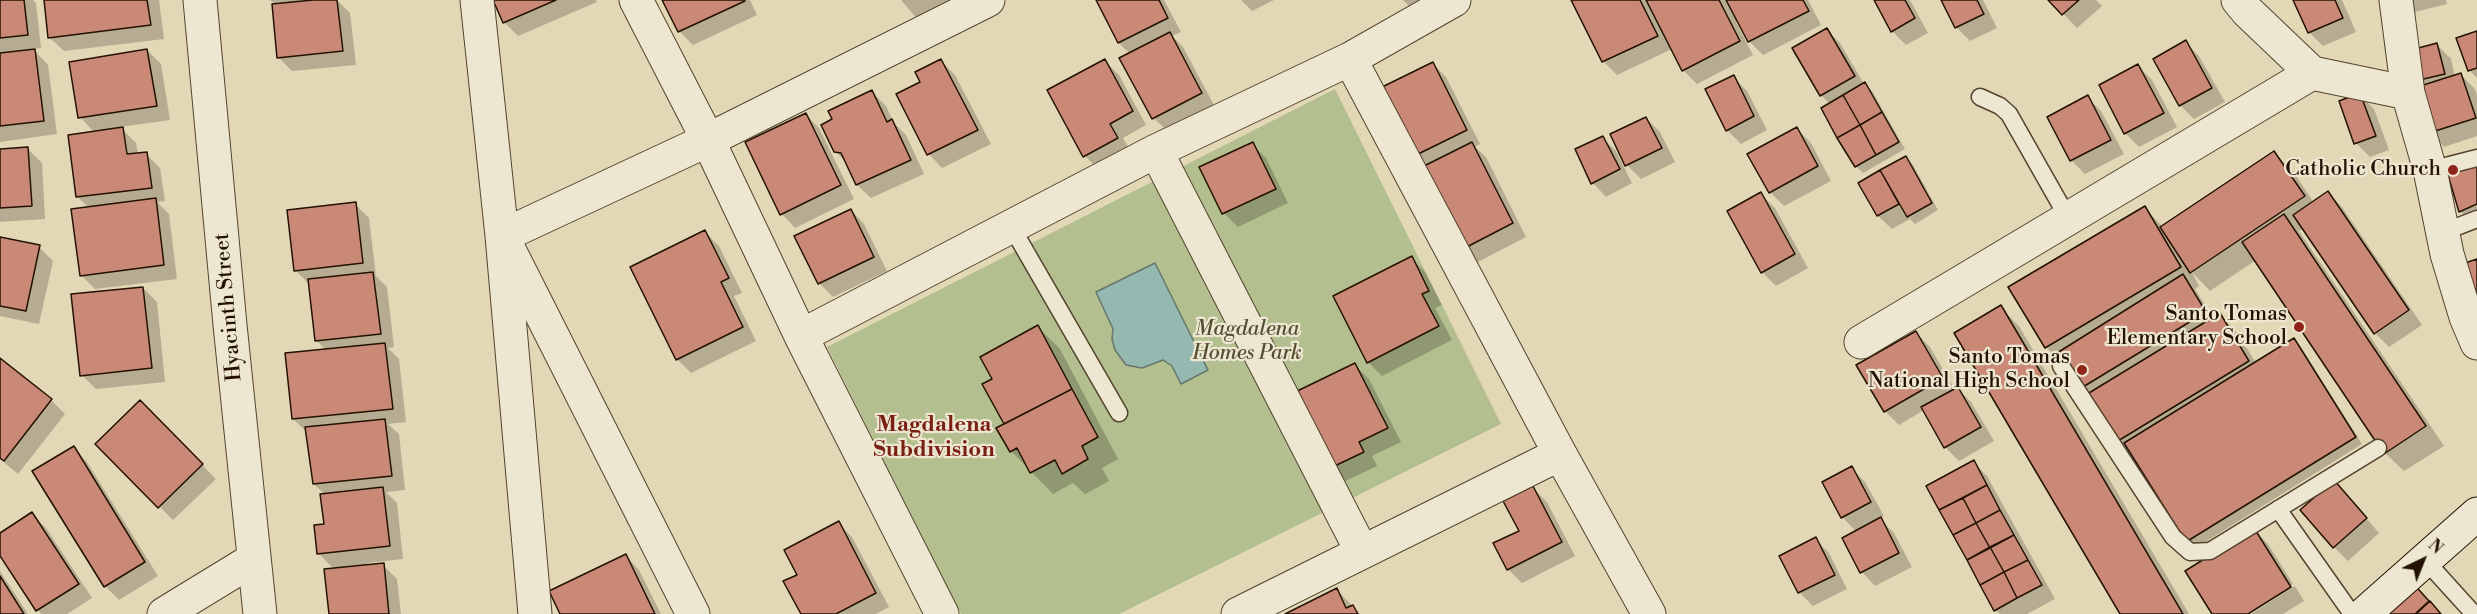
<!DOCTYPE html>
<html>
<head>
<meta charset="utf-8">
<style>
	body { margin:0 }
	#map { position:relative; width:2477px; height:614px; overflow:hidden; background:#e3d8b6; font-family:"Libre Bodoni",serif }
	canvas { display:block }
	.north { position:absolute; left:2393px; top:530px; width:60px; height:60px; -webkit-text-stroke:4px #ede6d0; paint-order:stroke; rotate:43deg; font-size:16px; font-weight:700; line-height:24px; text-align:center; color:#231101 }
	.north::after { content:''; display:block; margin:auto; width:21px; height:27px; background:#231101; clip-path:polygon(50% 0,100% 100%,50% 72%,0 100%) }
</style>
</head>
<body>
<div id="map">
<canvas width="2477" height="614"></canvas>
<div class="north">N</div>
</div>
<script>
const context = document.querySelector('canvas').getContext('2d');
context.lineJoin = 'round';
function fillPath(path, color) { context.fillStyle = color; context.fill(path, 'evenodd'); }
const toPath = rows => new Path2D(rows.map(r => 'M' + r).join(''));
function stroke(path, color, width, dash) { context.strokeStyle = color; context.lineWidth = width; context.lineCap = dash ? 'butt' : 'round'; context.setLineDash(dash || []); context.stroke(path); }
function write(font, color, halo, rows, align = 'center') {
  context.font = font + ' "Libre Bodoni",serif'; context.lineWidth = 4.5; context.setLineDash([]); context.textBaseline = 'middle'; context.strokeStyle = halo; context.fillStyle = color; for (const [text, x, y, turn = 0] of rows) {
    context.save(); context.translate(x, y); context.rotate((+turn || 0) * Math.PI / 180); context.textAlign = isNaN(turn) ? turn : align; if (halo) context.strokeText(text, 0, 0); context.fillText(text, 0, 0); context.restore();
  }
}
const green = toPath([
	[1335,89,1501,424,1119,614,961,614,827,347]
]);
const water = toPath([
	[1155,263,1208,370,1181,384,1172,366,1163,360,1142,368,1126,365,1115,350,1112,339,1113,329,1096,292,1155,263]
]);
const shadow = toPath([
	[0,0,33,0,36,3,41,48,33,49,48,65,57,134,0,142],
	[45,0,159,0,164,39,64,51,50,38],
	[270,0,337,0,350,13,356,65,292,71,278,57,276,5],
	[494,0,596,0,597,2,518,36,504,22],
	[664,0,750,0,757,15,693,45,679,31],
	[901,0,958,0,919,21],
	[1097,0,1164,0,1181,32,1172,36,1183,47,1215,107,1168,132,1154,118,1130,54,1119,43],
	[1241,0,1274,0,1252,11],
	[1403,0,1429,0,1412,9],
	[1573,0,1808,0,1821,25,1763,55,1749,41,1738,21,1736,22,1753,55,1697,84,1683,70,1672,49,1617,75,1603,61],
	[1875,0,1910,0,1928,33,1906,45,1892,31],
	[1942,0,1983,0,1997,28,1970,41,1956,27],
	[2050,0,2096,0,2102,6,2077,28],
	[2294,0,2342,0,2356,32,2323,46,2309,32],
	[2403,0,2446,0,2447,4,2415,12],
	[1827,30,1840,43,1864,84,1872,91,1905,149,1863,173,1856,166,1830,104,1821,95],
	[2477,33,2477,78,2470,71,2458,39],
	[2185,42,2199,56,2225,102,2194,119,2180,105],
	[2437,45,2451,59,2455,77,2461,75,2475,89,2477,95,2477,136,2444,147,2430,133,2416,80],
	[147,50,161,64,170,120,120,127,136,143,138,155,146,154,160,168,165,201,157,202,169,214,177,279,95,289,81,275,89,208,78,197,95,133,80,117],
	[941,61,955,75,991,144,942,168,929,154,922,83],
	[1105,61,1119,75,1146,125,1123,138,1131,152,1099,170,1085,156,1049,91],
	[1432,63,1446,77,1480,144,1475,147,1486,157,1526,237,1474,264,1378,90],
	[2138,66,2152,80,2177,127,2139,147,2125,133],
	[1733,77,1747,91,1767,130,1741,144,1727,130],
	[872,92,886,106,894,123,906,135,924,174,871,198,857,185,848,164,835,151],
	[2360,95,2374,109,2389,150,2370,157,2356,143],
	[2087,97,2101,111,2124,154,2085,174,2071,160],
	[805,114,819,128,854,199,795,228,782,214],
	[1646,118,1660,132,1675,162,1641,179,1627,165],
	[1797,129,1811,143,1831,181,1784,206,1770,192],
	[1602,137,1616,151,1632,183,1606,197,1593,183],
	[1252,144,1266,158,1288,203,1238,227,1224,213],
	[28,149,42,163,45,219,0,222,0,150],
	[2274,153,2293,171,2314,203,2328,193,2342,207,2422,325,2389,347,2375,333,2304,228,2299,231,2444,446,2404,471,2385,453,2256,260,2210,291,2192,272,2199,286,2195,289,2214,319,2220,315,2238,334,2256,363,2294,340,2301,347,2362,444,2194,549,2136,460,2133,462,2065,366,2046,347,2144,208,2163,227],
	[1905,158,1913,165,1938,210,1915,224,1910,219,1892,229,1878,216,1860,183],
	[2477,167,2477,224,2474,225,2461,212,2450,176],
	[1761,194,1775,208,1808,268,1776,286,1762,272],
	[355,204,369,218,376,276,387,287,394,347,388,348,399,359,406,422,388,424,399,434,405,490,386,492,397,503,403,559,367,563,368,566,383,565,397,579,401,614,330,614,334,569,318,553,326,525,325,495,314,484,308,433,293,419,327,351,316,340,310,285,295,270],
	[851,210,864,224,887,271,833,297,819,283],
	[705,232,719,246,742,293,734,296,756,341,691,373,677,359],
	[0,238,39,247,53,261,39,324,0,316],
	[1411,258,1425,272,1442,305,1435,308,1452,340,1382,376,1368,362],
	[143,288,157,302,165,382,96,389,82,375],
	[2000,307,2019,326,2189,614,2122,614],
	[1038,327,1060,349,1118,459,1102,468,1109,481,1085,494,1073,483,1053,494,1011,451,994,379],
	[1916,333,1930,347,1955,390,1958,389,1971,402,1994,441,1959,461,1945,447,1924,410,1899,425,1885,411],
	[0,360,51,400,65,414,18,474,0,459],
	[1355,365,1369,379,1401,442,1372,456,1377,466,1337,485,1323,472],
	[140,402,216,479,173,520,97,444],
	[73,448,87,462,158,576,119,600,105,586],
	[1973,462,1987,476,2055,599,2027,614,2000,614,1995,610,1928,486],
	[1851,468,1865,482,1884,516,1879,518,1894,533,1912,567,1875,586,1862,572,1857,532,1842,517],
	[1533,488,1547,502,1575,556,1522,583,1508,569],
	[2347,496,2379,533,2348,561,2334,547],
	[32,514,46,528,92,598,67,614,41,614,0,553,0,535],
	[838,523,852,537,889,607,876,614,803,614,799,575],
	[2254,530,2268,544,2293,584,2245,614,2214,614],
	[1815,539,1829,553,1847,589,1813,606,1800,593,1781,556],
	[626,556,639,570,661,614,561,614],
	[0,571,28,614,0,614],
	[2295,586,2304,601,2283,614,2251,614],
	[1337,590,1360,614,1288,614]
]);
const building = toPath([
	[0,0,24,0,28,35,0,38,0,0],
	[44,0,147,0,151,25,48,38,44,0],
	[313,0,337,0,343,51,277,58,272,4,313,0],
	[493,0,556,0,503,23,493,0],
	[662,0,744,0,745,1,678,32,662,0],
	[1096,0,1159,0,1168,18,1118,43,1096,0],
	[1571,0,1640,0,1658,36,1602,62,1571,0],
	[1646,0,1719,0,1740,41,1682,71,1646,0],
	[1726,0,1803,0,1809,11,1748,42,1726,0],
	[1874,0,1905,0,1915,18,1891,32,1874,0],
	[1941,0,1977,0,1984,14,1955,28,1941,0],
	[2048,0,2079,0,2062,15,2048,0],
	[2293,0,2335,0,2343,18,2308,33,2293,0],
	[1827,28,1855,76,1820,96,1792,48,1827,28],
	[2477,31,2477,68,2468,71,2456,38,2477,31],
	[1170,32,1202,93,1152,119,1119,58,1170,32],
	[2186,40,2212,88,2179,106,2153,59,2186,40],
	[2437,43,2445,74,2415,81,2407,51,2437,43],
	[35,49,44,121,0,126,0,53,35,49],
	[147,49,157,106,78,118,69,62,147,49],
	[941,59,978,130,927,155,896,94,920,82,915,72,941,59],
	[1105,59,1133,111,1110,124,1118,138,1083,157,1047,90,1105,59],
	[1433,62,1467,130,1410,158,1376,90,1433,62],
	[2138,64,2164,113,2124,134,2099,85,2138,64],
	[2461,73,2476,118,2429,133,2414,88,2461,73],
	[1734,75,1754,116,1726,131,1705,89,1734,75],
	[1865,82,1882,112,1860,125,1843,95,1865,82],
	[872,90,887,122,892,119,911,160,856,185,841,153,834,152,821,125,832,119,828,111,872,90],
	[2360,93,2376,136,2354,144,2339,101,2360,93],
	[1843,95,1860,125,1837,138,1821,108,1843,95],
	[2088,95,2111,140,2070,161,2047,117,2088,95],
	[1882,112,1899,142,1876,155,1860,125,1882,112],
	[806,113,841,185,780,215,745,142,806,113],
	[1646,117,1662,148,1625,166,1610,134,1646,117],
	[1860,125,1876,155,1855,167,1837,138,1860,125],
	[123,127,127,154,147,152,152,188,76,197,68,135,123,127],
	[1797,127,1818,166,1769,193,1747,154,1797,127],
	[1603,136,1620,169,1591,184,1575,149,1603,136],
	[1253,142,1276,189,1222,214,1199,167,1253,142],
	[1472,142,1513,223,1459,251,1418,169,1472,142],
	[28,147,32,206,0,208,0,149,28,147],
	[2274,151,2305,196,2190,273,2160,227,2274,151],
	[1906,156,1932,203,1907,217,1880,170,1906,156],
	[2477,165,2477,204,2459,212,2448,175,2477,165],
	[1880,170,1899,204,1877,216,1858,183,1880,170],
	[2328,191,2409,310,2374,334,2293,215,2328,191],
	[1761,192,1795,254,1761,273,1727,211,1761,192],
	[156,198,164,265,80,276,71,209,156,198],
	[356,202,363,263,294,271,287,210,356,202],
	[2145,206,2181,267,2045,348,2008,287,2145,206],
	[851,209,874,257,818,284,794,236,851,209],
	[2284,214,2426,426,2384,454,2242,242,2284,214],
	[705,230,729,278,721,282,743,327,676,360,630,267,705,230],
	[0,237,40,245,26,311,0,306,0,237],
	[1412,256,1429,291,1422,294,1439,326,1367,363,1333,296,1412,256],
	[2477,259,2477,295,2465,263,2477,259],
	[373,272,381,334,315,341,308,279,373,272],
	[2183,274,2206,312,2078,390,2057,353,2183,274],
	[143,287,152,368,80,376,71,294,143,287],
	[2001,305,2183,614,2120,614,1954,333,2001,305],
	[2220,313,2249,361,2113,444,2084,396,2220,313],
	[1038,325,1072,389,1004,424,982,384,992,379,980,357,1038,325],
	[1916,331,1943,378,1884,412,1856,365,1916,331],
	[2294,338,2356,437,2186,542,2124,443,2294,338],
	[385,343,393,409,292,419,285,353,385,343],
	[0,358,52,399,4,461,0,458,0,358],
	[1355,363,1388,428,1359,442,1364,452,1322,472,1285,397,1355,363],
	[1958,387,1981,427,1944,448,1921,407,1958,387],
	[1072,389,1098,437,1082,446,1088,459,1062,474,1055,460,1030,473,1017,448,1010,452,996,428,1072,389],
	[140,400,203,464,158,508,95,444,140,400],
	[385,419,392,476,313,484,305,427,385,419],
	[74,446,145,562,104,587,32,471,74,446],
	[1974,460,1987,485,1939,510,1926,486,1974,460],
	[1852,466,1871,502,1841,518,1822,482,1852,466],
	[2334,480,2367,518,2333,548,2300,510,2334,480],
	[1987,485,2000,510,1976,523,1963,498,1987,485],
	[1533,486,1562,542,1507,570,1493,543,1519,531,1503,501,1533,486],
	[383,487,390,546,317,554,314,525,324,524,320,494,383,487],
	[1963,498,1976,523,1953,535,1939,510,1963,498],
	[2000,510,2014,535,1990,548,1976,523,2000,510],
	[32,512,79,584,36,611,0,556,0,533,32,512],
	[1881,517,1899,553,1860,573,1842,538,1881,517],
	[839,521,876,593,836,614,801,614,783,581,797,575,784,550,839,521],
	[1976,523,1990,548,1967,560,1953,535,1976,523],
	[2254,528,2291,587,2248,614,2212,614,2185,571,2254,528],
	[2014,535,2028,560,2004,572,1990,547,2014,535],
	[1816,537,1835,575,1798,593,1779,556,1816,537],
	[1990,547,2004,572,1980,585,1967,560,1990,547],
	[626,554,655,614,560,614,549,591,626,554],
	[2028,560,2042,585,2017,598,2004,572,2028,560],
	[384,563,389,614,329,614,324,569,384,563],
	[2004,572,2017,598,1994,611,1980,585,2004,572],
	[0,576,24,614,0,614,0,576],
	[2411,581,2429,601,2415,614,2374,614,2411,581],
	[1337,588,1346,608,1353,605,1358,614,1285,614,1337,588],
	[2430,601,2441,614,2416,614,2430,601]
]);
const lane = toPath([
	[1980,97,2000,106,2009,114,2068,218],
	[2430,170,2477,158],
	[1011,226,1119,413],
	[2441,233,2477,219],
	[2061,366,2173,537,2190,552,2210,551,2378,448],
	[2278,509,2352,614],
	[2425,560,2474,614]
]);
const street = toPath([
	[200,0,230,325,260,614],
	[477,0,502,236,535,614],
	[636,0,708,140,801,336,942,614],
	[2238,0,2247,11,2312,73,2408,93],
	[2396,0,2408,93,2430,170,2447,254,2466,317,2477,343],
	[1350,59,1560,454,1649,614],
	[1156,151,1362,552],
	[801,336,1156,151,1350,59,1454,0],
	[1861,342,2312,73],
	[164,614,254,559],
	[693,614,502,236,708,140,988,0],
	[1238,614,1560,454]
]);
const secondary = toPath([
	[2364,614,2477,514]
]);
const markers = [
	[2453,170,6,"#8f2418"],
	[2299,327,6,"#8f2418"],
	[2082,370,6,"#8f2418"]
];
const poiNames = [
	["Catholic Church",2441,170],
	["Santo Tomas",2287,315],
	["Elementary School",2287,339],
	["Santo Tomas",2070,358],
	["National High School",2070,382]
];
const streetNames = [
	["Hyacinth Street",229,307,-95]
];
const parkNames = [
	["Magdalena",1247,330],
	["Homes Park",1247,354]
];
const neighbourhoodNames = [
	["Magdalena",934,426],
	["Subdivision",934,451]
];
fillPath(green, '#b3bf8e');
fillPath(water, '#95b9b1');
stroke(water, '#67766b', 1.5);
fillPath(shadow, '#0003');
fillPath(building, '#ca8976');
stroke(building, '#231101', 1.5);
stroke(lane, '#53432e', 19);
stroke(street, '#53432e', 35);
stroke(secondary, '#231101', 35);
stroke(lane, '#ede6d0', 16);
stroke(street, '#ede6d0', 33);
stroke(secondary, '#ede6d0', 33);
for (const [x, y, r, color] of markers) { const dot = new Path2D(); dot.arc(x, y, r, 0, 2 * Math.PI); context.fillStyle = color; context.fill(dot); stroke(dot, '#ede6d0', 2); }
write('21px', '#231101', '#ede6d0', poiNames, 'right');
write('21px', '#231101', '#ede6d0', streetNames);
write('italic 21px', '#554e32', '#ede6d0', parkNames);
write('bold 22px', '#7a1f14', '#ede6d0', neighbourhoodNames);
</script>
</body>
</html>
